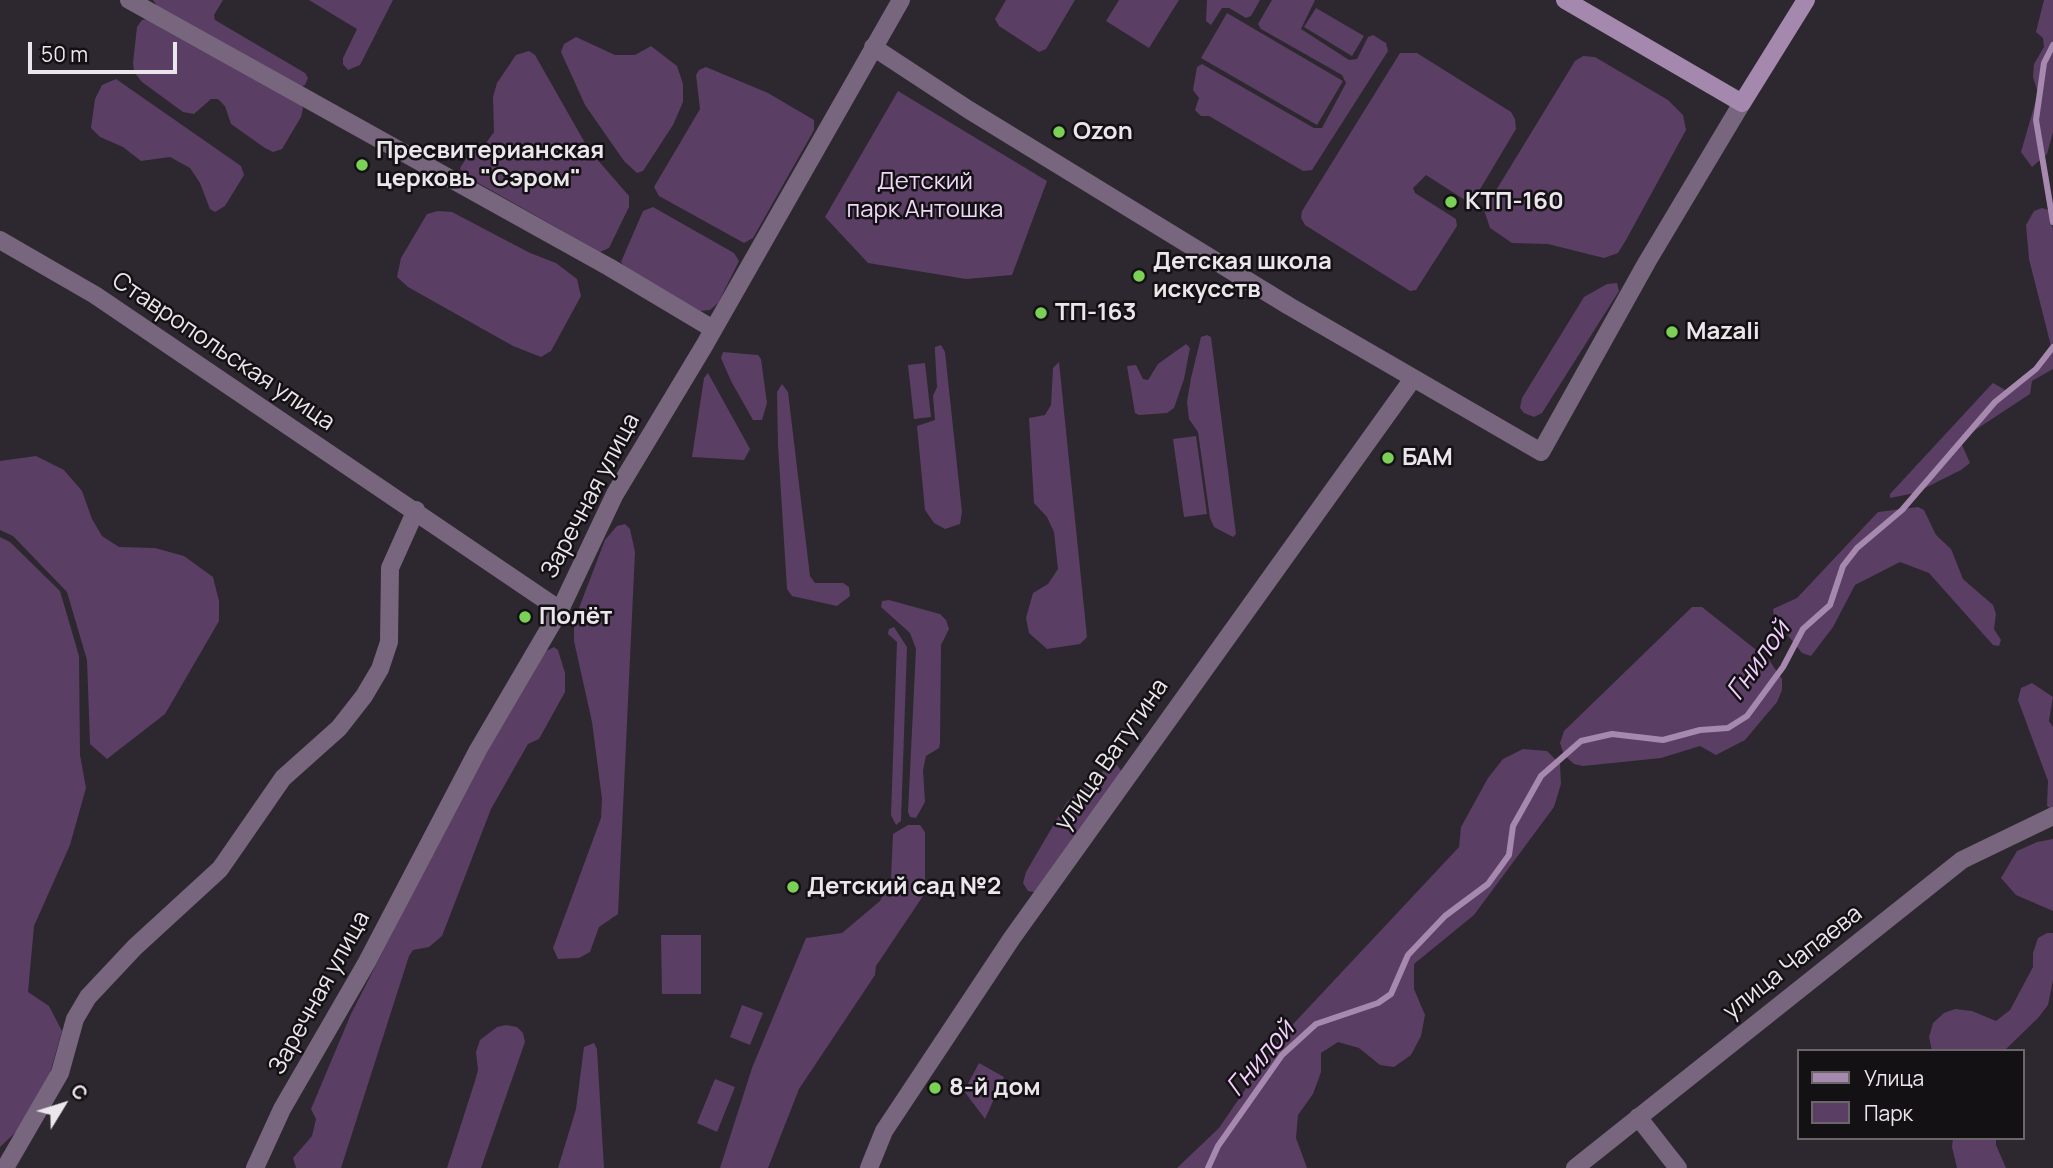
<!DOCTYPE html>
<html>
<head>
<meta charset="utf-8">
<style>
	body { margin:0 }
	#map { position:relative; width:2053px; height:1168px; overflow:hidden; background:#2d272f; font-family:Manrope,sans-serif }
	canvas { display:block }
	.legend { position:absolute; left:1797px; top:1049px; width:228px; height:91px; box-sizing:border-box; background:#141114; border:2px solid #6a666a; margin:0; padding:9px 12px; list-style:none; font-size:21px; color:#eae6eb }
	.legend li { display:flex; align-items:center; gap:14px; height:35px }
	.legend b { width:35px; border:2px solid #6a666a }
	.north { position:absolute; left:28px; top:1070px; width:70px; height:70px; -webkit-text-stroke:5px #141114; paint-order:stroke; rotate:52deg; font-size:19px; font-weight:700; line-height:28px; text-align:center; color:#eae6eb }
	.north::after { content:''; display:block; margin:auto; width:24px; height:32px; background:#eae6eb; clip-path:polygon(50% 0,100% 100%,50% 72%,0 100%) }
	.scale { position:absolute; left:28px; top:42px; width:149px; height:32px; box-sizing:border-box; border:4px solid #eae6eb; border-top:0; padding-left:9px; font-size:21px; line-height:24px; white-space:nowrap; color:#eae6eb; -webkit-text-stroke:5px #141114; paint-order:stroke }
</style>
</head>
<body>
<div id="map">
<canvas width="2053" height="1168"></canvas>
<ul class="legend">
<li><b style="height:9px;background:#a488ae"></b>Улица</li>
<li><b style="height:19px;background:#5a3e64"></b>Парк</li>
</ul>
<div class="north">С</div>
<div class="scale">50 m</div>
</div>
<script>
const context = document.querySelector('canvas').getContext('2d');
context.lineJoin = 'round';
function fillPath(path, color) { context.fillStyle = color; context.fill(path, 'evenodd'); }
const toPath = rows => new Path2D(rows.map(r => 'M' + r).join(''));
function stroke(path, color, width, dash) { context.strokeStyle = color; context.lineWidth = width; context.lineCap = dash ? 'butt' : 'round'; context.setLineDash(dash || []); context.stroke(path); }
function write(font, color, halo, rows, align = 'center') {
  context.font = font + ' Manrope,sans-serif'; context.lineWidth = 5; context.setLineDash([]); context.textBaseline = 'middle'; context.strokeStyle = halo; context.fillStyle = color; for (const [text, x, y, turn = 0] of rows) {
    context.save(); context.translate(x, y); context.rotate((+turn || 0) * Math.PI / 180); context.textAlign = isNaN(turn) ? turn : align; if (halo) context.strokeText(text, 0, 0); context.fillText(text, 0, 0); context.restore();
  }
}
const green = toPath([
	[153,0,223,0,214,15,215,20,305,73,308,78,305,85,298,88,159,9],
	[309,0,393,0,360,65,348,70,343,64,343,58,357,29],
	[1006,0,1075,0,1046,49,1039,52,999,26,995,19],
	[1119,0,1179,0,1149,48,1106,21],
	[1207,0,1260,0,1251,16,1246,18,1229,8,1222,8,1211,25,1206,21],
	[1272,0,1315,0,1301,29,1349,60,1357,59,1368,37,1373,35,1386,43,1388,51,1312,170,1303,171,1209,116,1201,116,1195,110,1199,98,1193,90,1197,67,1202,64,1314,128,1322,128,1346,83,1342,75,1261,29,1258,24],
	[2044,0,2053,0,2053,132,2047,154,2032,167,2021,152,2038,93,2033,77,2034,64,2044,47,2043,38,2036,32],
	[1316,8,1364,36,1352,56,1304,27],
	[1227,13,1343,81,1317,125,1201,58],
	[150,19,298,100,303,108,301,117,282,149,273,152,265,148,231,124,225,106,218,99,211,99,194,114,183,112,142,82,134,72,133,63,137,27,142,20],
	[576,37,615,55,635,55,651,46,677,66,683,84,683,102,673,125,643,171,637,173,624,161,585,105,561,52,564,44],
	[529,51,535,55,589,150,629,196,629,207,609,248,600,252,464,175,460,168,473,148,486,143,494,132,493,97,497,83,516,55],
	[1400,53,1417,53,1511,112,1515,119,1516,129,1473,201,1468,202,1426,175,1413,188,1415,193,1456,219,1457,226,1416,290,1410,291,1305,225,1301,218,1302,211],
	[1583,56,1595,57,1668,100,1683,115,1686,130,1626,240,1618,253,1604,258,1548,244,1512,243,1490,228,1484,210,1575,61],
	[706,67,768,93,814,120,814,130,753,238,744,243,659,196,654,187,700,109,696,75,699,70],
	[116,79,241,166,244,175,225,206,215,212,210,209,200,183,190,168,170,157,141,161,123,147,100,137,91,128,95,99,102,85],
	[898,91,1047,181,1012,275,966,279,868,263,825,217],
	[653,207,734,253,739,261,718,303,710,310,700,311,626,269,621,262,643,211],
	[2042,208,2049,210,2053,230,2053,369,2032,381,2030,394,1963,438,1962,445,1970,463,1961,470,1915,493,1890,498,1890,494,1989,387,1993,383,2007,391,2014,390,2052,350,2029,259,2026,225,2034,211],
	[438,211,452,212,530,253,556,263,577,279,581,296,551,351,541,357,513,346,408,287,397,277,401,258,427,214],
	[1617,283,1619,291,1542,413,1534,417,1524,413,1520,408,1522,398,1584,297,1607,284],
	[1207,335,1211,337,1236,534,1233,537,1214,527,1210,518,1198,432,1189,419,1187,402,1191,378,1201,337],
	[1186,344,1190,348,1184,379,1174,408,1167,413,1139,415,1135,413,1127,366,1136,365,1143,379,1148,380,1158,364],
	[941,345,945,352,962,512,960,524,945,529,934,523,925,510,917,426,935,420,933,396,937,387,935,352,935,347],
	[723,352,758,355,761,359,767,403,762,420,753,420,731,381,721,358],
	[1059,362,1087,637,1080,644,1047,649,1029,633,1026,618,1033,593,1048,584,1058,569,1054,532,1047,517,1034,503,1029,418,1045,415,1051,405,1053,368],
	[925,363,931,417,914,419,908,365],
	[708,373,750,449,744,460,692,457,704,378],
	[782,384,788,392,810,576,815,583,843,583,849,587,850,596,837,606,792,596,787,589,778,445,777,392],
	[1196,436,1207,514,1184,517,1173,439],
	[36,456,64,470,82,491,92,519,102,536,119,547,155,548,184,556,213,577,219,601,219,621,165,714,107,759,90,744,87,660,67,592,13,536,0,530,0,461],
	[1918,507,1924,510,1936,535,1951,549,1963,579,1993,605,1996,614,1994,629,2001,640,1999,646,1993,645,1929,573,1900,562,1855,585,1833,627,1811,656,1802,653,1774,618,1773,609,1797,598,1878,512],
	[625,524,630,529,635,552,618,914,599,927,590,952,579,958,558,959,553,948,601,818,602,799,592,722,574,641,574,621,605,540,617,526],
	[0,537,10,542,60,591,79,656,80,755,86,788,70,845,34,926,28,992,49,1006,62,1031,48,1080,17,1131,0,1147],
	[889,600,940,614,946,620,949,629,941,645,940,743,939,748,926,756,923,770,925,802,916,818,910,817,908,812,916,649,910,633,881,607,882,601],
	[1692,607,1702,607,1769,660,1782,679,1782,690,1777,702,1745,740,1716,755,1700,746,1661,758,1583,766,1574,764,1564,755,1560,743,1564,731],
	[894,627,907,647,901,821,896,825,891,815,897,642,888,634,889,629],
	[554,647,558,650,565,673,565,692,539,739,528,744,491,809,442,936,429,947,413,950,409,956,341,1168,296,1168,293,1158,312,1136,316,1119,311,1109,351,1014,472,777,546,651],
	[2032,683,2053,697,2049,721,2053,727,2053,810,2047,806,2048,781,2018,700,2021,688],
	[1523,749,1547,751,1560,764,1561,784,1554,807,1474,915,1414,964,1414,989,1425,1015,1421,1036,1411,1055,1394,1067,1380,1065,1359,1048,1338,1042,1321,1053,1321,1072,1313,1094,1298,1115,1296,1138,1307,1168,1177,1168,1219,1128,1281,1037,1459,847,1461,827,1488,778,1503,759],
	[1117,765,1122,772,1040,886,1034,892,1028,891,1023,883,1026,872,1067,802,1108,767],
	[908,825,920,825,925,832,925,893,876,966,875,975,799,1089,768,1168,720,1168,752,1068,806,938,842,933,880,901,891,878,893,834],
	[2053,839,2053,911,2016,895,2001,878,2017,851,2037,842],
	[2047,933,2053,933,2053,980,2048,1005,2038,1018,2004,1051,1932,1051,1929,1037,1933,1023,1944,1013,1955,1009,1972,1011,1996,1021,2010,1010,2033,967,2033,953,2038,938],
	[661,935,701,935,701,994,662,994],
	[742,1005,763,1013,750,1045,730,1037],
	[506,1025,517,1027,523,1033,525,1042,481,1168,447,1168,475,1081,478,1070,476,1052,480,1040,497,1027],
	[594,1043,597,1049,604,1168,558,1168,576,1109,584,1047],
	[979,1063,1004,1077,985,1119,964,1091],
	[715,1079,735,1087,717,1132,697,1123],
	[1953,1138,1996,1138,1996,1145,2006,1168,1957,1168,1952,1147]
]);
const stream = toPath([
	[2053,45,2044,63,2036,120,2053,222],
	[1208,1168,1218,1146,1282,1055,1316,1024,1378,1003,1391,994,1408,955,1445,916,1488,884,1509,855,1513,826,1541,776,1581,741,1612,734,1663,740,1700,730,1728,728,1747,716,1783,667,1803,629,1830,605,1843,566,1857,548,1902,510,1995,402,2036,369,2053,347]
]);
const street = toPath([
	[129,0,609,267,713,329],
	[873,47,969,110,1289,306,1541,452,1647,262,1742,103],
	[0,240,95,295,560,610],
	[1638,1117,1678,1168],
	[5,1168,60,1073,75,1019,88,997,135,947,220,869,283,778,339,728,364,696,380,669,389,642,390,568,416,510],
	[255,1168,282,1109,367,962,478,750,560,610,615,494,704,346,901,0],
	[869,1168,884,1131,1012,938,1412,380],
	[1575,1168,1962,860,2053,816]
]);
const secondary = toPath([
	[1565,0,1742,103,1806,0]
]);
const markers = [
	[1059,132,7,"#7ad156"],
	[362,165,7,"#7ad156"],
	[1451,202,7,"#7ad156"],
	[1139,276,7,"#7ad156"],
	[1041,313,7,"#7ad156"],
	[1672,332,7,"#7ad156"],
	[1388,458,7,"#7ad156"],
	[525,617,7,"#7ad156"],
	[793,887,7,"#7ad156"],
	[935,1088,7,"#7ad156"]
];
const poiNames = [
	["Ozon",1073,132],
	["Пресвитерианская",376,151],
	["церковь \"Сэром\"",376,179],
	["КТП-160",1465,202],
	["Детская школа",1153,262],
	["искусств",1153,290],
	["ТП-163",1055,313],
	["Mazali",1686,332],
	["БАМ",1402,458],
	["Полёт",539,617],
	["Детский сад №2",807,887],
	["8-й дом",949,1088]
];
const parkNames = [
	["Детский",925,182],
	["парк Антошка",925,210]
];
const streetNames = [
	["Ставропольская улица",223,352,34],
	["Заречная улица",591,496,-62],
	["улица Ватутина",1112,755,-55],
	["улица Чапаева",1793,963,-38],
	["Заречная улица",320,993,-61]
];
const waterNames = [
	["Гнилой",1759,661,-55],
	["Гнилой",1261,1059,-50]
];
fillPath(green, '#5a3e64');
stroke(stream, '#a789b0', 6);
stroke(street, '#78667e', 18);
stroke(secondary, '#a488ae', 18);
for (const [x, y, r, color] of markers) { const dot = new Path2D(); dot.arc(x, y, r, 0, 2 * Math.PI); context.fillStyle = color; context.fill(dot); stroke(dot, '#141114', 2.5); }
write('bold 24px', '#eae6eb', '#141114', poiNames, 'left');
write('24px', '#eed7f7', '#141114', parkNames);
write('24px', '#eae6eb', '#141114', streetNames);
write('italic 26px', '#f3cfff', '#141114', waterNames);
</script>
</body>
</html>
